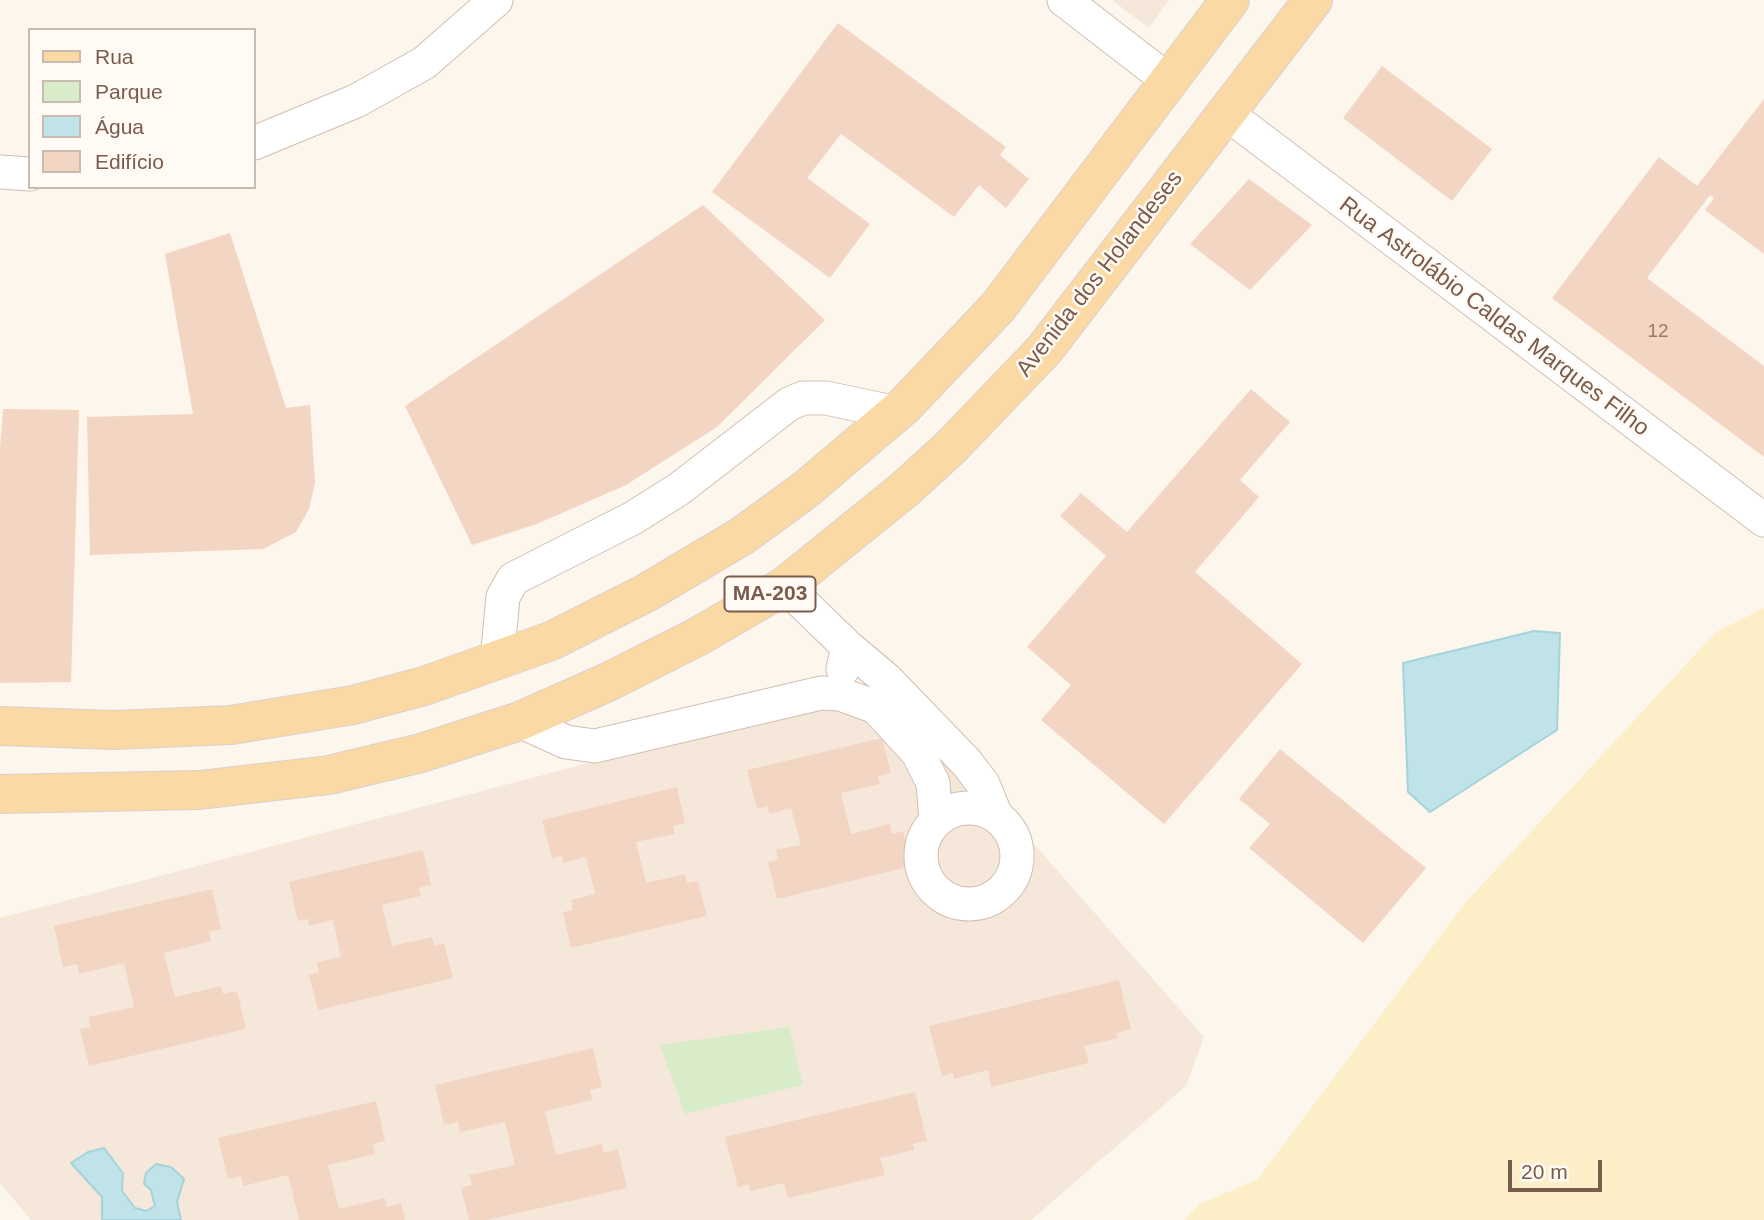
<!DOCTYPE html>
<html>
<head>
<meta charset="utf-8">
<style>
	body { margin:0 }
	#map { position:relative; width:1764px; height:1220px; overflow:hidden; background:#fdf6ec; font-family:Arial,sans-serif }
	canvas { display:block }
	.legend { position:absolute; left:28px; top:28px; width:228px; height:161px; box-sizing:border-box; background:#fffaf3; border:2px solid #cabbb1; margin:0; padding:9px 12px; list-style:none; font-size:21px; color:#7a5c4d }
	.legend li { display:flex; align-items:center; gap:14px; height:35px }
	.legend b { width:35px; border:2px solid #cabbb1 }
	.scale { position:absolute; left:1508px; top:1160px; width:94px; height:32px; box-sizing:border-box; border:4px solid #7a5c4d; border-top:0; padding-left:9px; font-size:21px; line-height:24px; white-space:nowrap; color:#7a5c4d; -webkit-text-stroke:5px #fffaf3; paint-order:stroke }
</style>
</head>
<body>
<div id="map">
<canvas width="1764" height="1220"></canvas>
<ul class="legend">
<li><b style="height:9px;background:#fbd9a5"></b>Rua</li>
<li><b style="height:19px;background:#d8ecc9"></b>Parque</li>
<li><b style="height:19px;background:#bfe3e8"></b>Água</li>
<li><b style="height:19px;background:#f3d5c3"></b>Edifício</li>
</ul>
<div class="scale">20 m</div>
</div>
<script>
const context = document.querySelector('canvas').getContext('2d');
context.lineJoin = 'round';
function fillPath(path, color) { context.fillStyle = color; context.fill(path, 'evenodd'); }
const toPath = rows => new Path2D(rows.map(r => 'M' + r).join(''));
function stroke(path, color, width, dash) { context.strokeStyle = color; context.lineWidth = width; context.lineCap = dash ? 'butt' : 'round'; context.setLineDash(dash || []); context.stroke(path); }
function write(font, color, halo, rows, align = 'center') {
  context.font = font + ' Arial,sans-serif'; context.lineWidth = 5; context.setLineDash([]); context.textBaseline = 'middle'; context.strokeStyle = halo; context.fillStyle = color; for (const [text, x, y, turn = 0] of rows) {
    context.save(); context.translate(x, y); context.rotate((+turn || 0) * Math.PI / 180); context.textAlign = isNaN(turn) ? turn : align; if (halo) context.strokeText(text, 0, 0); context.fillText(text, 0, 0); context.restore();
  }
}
const residential = toPath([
	[1112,0,1169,0,1149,28],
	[892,683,1204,1037,1186,1086,1031,1220,31,1220,0,1183,0,918]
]);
const green = toPath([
	[789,1027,803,1085,685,1114,660,1045]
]);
const sand = toPath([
	[1764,608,1764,1220,1185,1220,1199,1204,1257,1180,1465,903,1716,632]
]);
const water = toPath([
	[1534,631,1560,633,1557,730,1430,812,1408,792,1403,663,1534,631],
	[104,1148,123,1173,122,1191,135,1208,146,1211,155,1206,151,1190,144,1184,146,1173,156,1164,171,1167,184,1179,177,1202,181,1220,102,1220,102,1197,71,1163,88,1152,104,1148]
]);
const building = toPath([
	[838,23,1006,147,1000,155,1029,179,1006,208,979,185,954,217,841,134,807,178,870,224,830,278,712,192],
	[1382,66,1492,149,1452,201,1343,118],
	[1764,99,1764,254,1705,210,1714,198,1710,195,1647,278,1764,366,1764,457,1552,298,1659,157,1697,186],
	[1249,179,1312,225,1250,290,1190,244],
	[703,205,825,320,717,427,626,485,537,524,472,545,405,406],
	[230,233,286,408,310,405,315,483,309,509,296,532,263,549,90,555,87,417,193,414,165,254],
	[1251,389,1290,422,1240,480,1259,497,1195,572,1302,664,1164,824,1041,720,1071,685,1027,647,1106,556,1060,516,1081,493,1127,532],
	[3,409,79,410,71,682,0,683,0,449],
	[882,738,891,773,878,776,880,784,841,793,851,834,890,824,892,834,903,831,912,866,777,899,768,862,778,860,776,850,801,845,791,808,769,814,767,806,757,809,747,770],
	[1280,749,1426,868,1363,943,1249,848,1270,824,1239,799],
	[677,787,685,823,673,826,675,834,636,842,646,883,685,874,687,883,698,881,707,916,571,948,563,912,573,910,571,900,595,894,586,857,563,863,562,856,552,858,542,820],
	[423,850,431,885,419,888,421,896,382,905,392,946,432,937,434,946,444,943,453,978,318,1010,309,975,319,972,317,962,341,957,333,920,309,926,308,919,298,921,289,882],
	[212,889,221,929,209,932,211,941,164,953,175,997,221,986,223,994,237,991,246,1029,89,1066,80,1029,91,1027,88,1017,134,1007,124,963,79,974,77,964,63,967,54,926],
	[1119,980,1131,1029,1117,1033,1118,1038,1084,1046,1089,1063,991,1087,988,1070,954,1079,953,1073,942,1076,929,1026],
	[593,1048,602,1087,590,1090,592,1100,545,1111,556,1155,602,1144,604,1153,618,1149,627,1188,487,1220,469,1220,461,1188,472,1185,469,1175,515,1165,505,1122,460,1132,458,1122,444,1125,435,1085],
	[915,1092,927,1141,913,1144,914,1150,880,1158,885,1175,788,1198,784,1183,750,1191,749,1184,738,1187,725,1137],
	[376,1101,385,1141,373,1144,375,1154,328,1165,339,1209,385,1198,387,1207,401,1203,405,1220,299,1220,288,1175,243,1186,241,1176,228,1179,218,1138]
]);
const minor = toPath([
	[1064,0,1169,81],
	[1226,113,1764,520],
	[254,143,356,101,424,63,496,0],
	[0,172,30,174],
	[785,586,848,647,843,669],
	[848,647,886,679,967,763,983,784,996,816],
	[497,660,503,597,513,579,633,518,679,489,789,404,803,398,826,398,897,413],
	[520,721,566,742,595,746,821,693,840,694,876,707,918,753,933,783,936,820],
	'921 856a48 48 0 1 1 96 0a48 48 0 1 1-96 0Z'
]);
const major = toPath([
	[0,726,114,730,231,725,353,705,424,686,551,641,646,593,742,536,805,490,904,406,998,307,1230,0],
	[0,794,199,790,329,775,421,753,520,721,608,682,697,637,785,586,905,489,951,447,1044,350,1313,0]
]);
const numberNames = [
	["12",1658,332]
];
const shields = [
	[770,594,91]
];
const shieldNames = [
	["MA-203",770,594]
];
const streetNames = [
	["Avenida dos Holandeses",1100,274,-52],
	["Rua Astrolábio Caldas Marques Filho",1494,317,37]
];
fillPath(residential, '#f5e8da');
fillPath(green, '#d8ecc9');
fillPath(sand, '#fcefc7');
fillPath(water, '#bfe3e8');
stroke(water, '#a5d3da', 2);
fillPath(building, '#f3d5c3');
stroke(minor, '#d1beb0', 35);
stroke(major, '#dad1cd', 40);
stroke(minor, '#fff', 33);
stroke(major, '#fbd9a5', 38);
write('19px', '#987a6a', null, numberNames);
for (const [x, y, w] of shields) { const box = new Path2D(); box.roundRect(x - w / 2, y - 17.5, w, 35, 5); context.fillStyle = '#fffaf3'; context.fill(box); stroke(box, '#7a5c4d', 2); }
write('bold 21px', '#7a5c4d', null, shieldNames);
write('23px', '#7a5c4d', '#fffaf3', streetNames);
</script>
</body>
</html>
